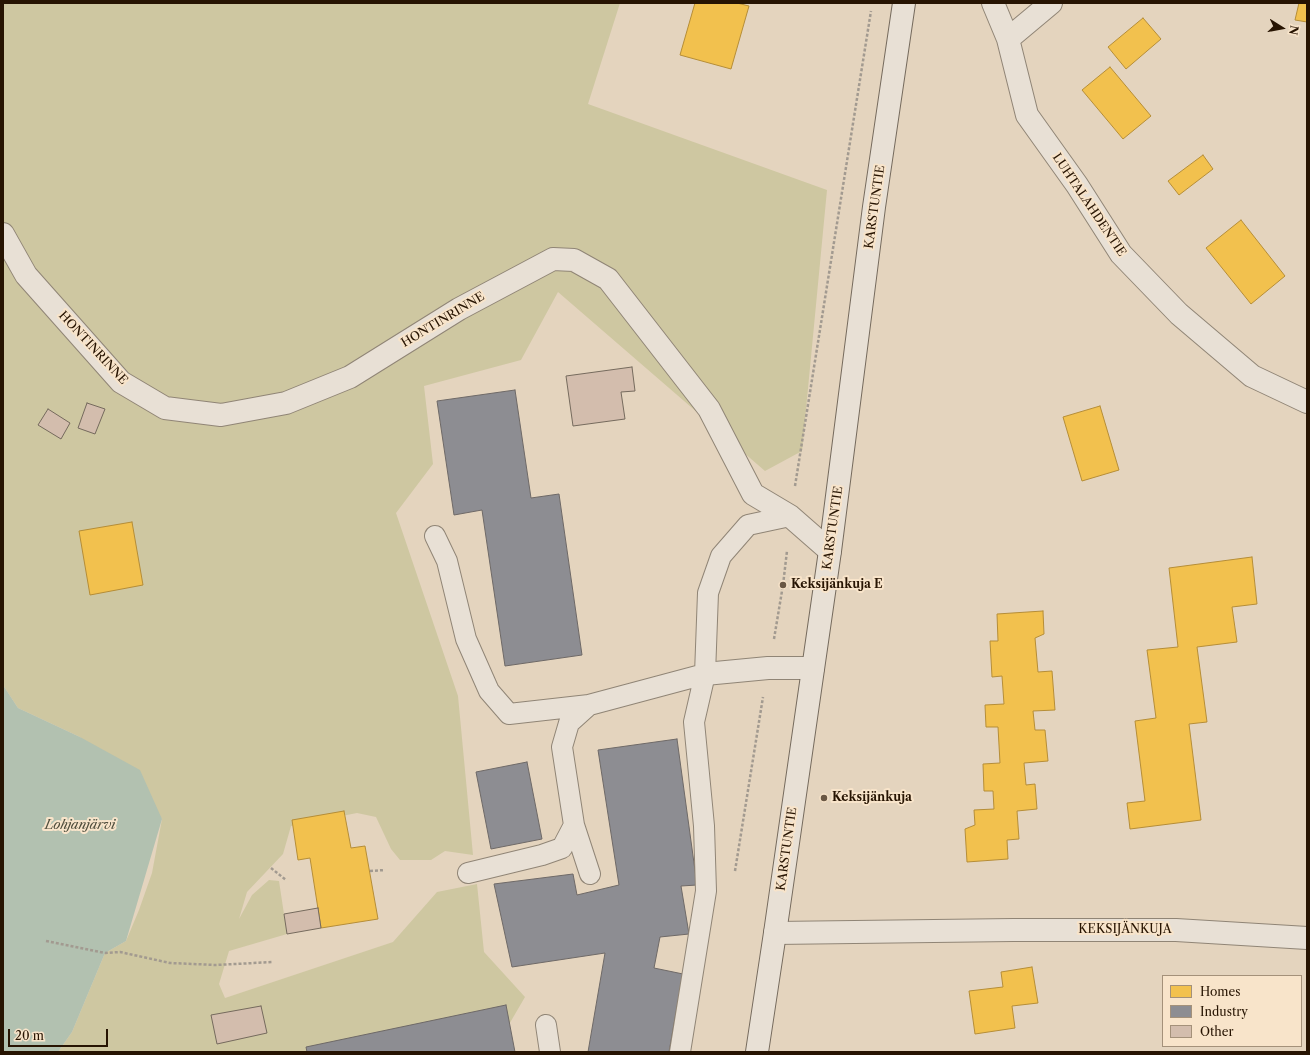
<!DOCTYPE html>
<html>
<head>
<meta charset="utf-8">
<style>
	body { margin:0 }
	#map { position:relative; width:1310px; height:1055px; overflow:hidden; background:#e4d4be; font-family:"Libre Caslon Text",serif }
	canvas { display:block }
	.frame { position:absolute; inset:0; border:4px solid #271402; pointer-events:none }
	.legend { position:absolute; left:1162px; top:975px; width:140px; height:72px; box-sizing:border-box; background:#f8e4ca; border:1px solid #a4917a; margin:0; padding:5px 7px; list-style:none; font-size:12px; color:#271402 }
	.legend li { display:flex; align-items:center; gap:8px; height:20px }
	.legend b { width:20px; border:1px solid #a4917a }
	.north { position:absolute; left:1262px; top:8px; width:40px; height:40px; -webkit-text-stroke:3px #f8e4ca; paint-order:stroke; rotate:101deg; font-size:11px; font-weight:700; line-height:16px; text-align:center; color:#271402 }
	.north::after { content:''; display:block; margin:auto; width:14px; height:18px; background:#271402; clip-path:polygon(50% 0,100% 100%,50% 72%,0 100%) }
	.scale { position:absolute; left:8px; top:1029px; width:100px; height:18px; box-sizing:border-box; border:2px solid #271402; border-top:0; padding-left:5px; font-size:12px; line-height:14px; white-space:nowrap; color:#271402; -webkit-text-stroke:3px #f8e4ca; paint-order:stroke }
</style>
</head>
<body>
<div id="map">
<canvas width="1310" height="1055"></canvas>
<div class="frame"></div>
<ul class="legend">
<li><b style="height:11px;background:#f2c14e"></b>Homes</li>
<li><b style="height:11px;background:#8d8d92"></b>Industry</li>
<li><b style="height:11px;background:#d3bdad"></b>Other</li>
</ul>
<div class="north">N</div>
<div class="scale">20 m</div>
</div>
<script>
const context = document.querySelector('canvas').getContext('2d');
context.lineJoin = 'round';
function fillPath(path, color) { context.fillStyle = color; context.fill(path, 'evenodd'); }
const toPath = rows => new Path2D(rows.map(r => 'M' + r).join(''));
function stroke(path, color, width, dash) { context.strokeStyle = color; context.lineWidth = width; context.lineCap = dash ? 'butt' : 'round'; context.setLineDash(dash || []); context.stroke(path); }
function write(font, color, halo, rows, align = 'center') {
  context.font = font + ' "Libre Caslon Text",serif'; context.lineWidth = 4; context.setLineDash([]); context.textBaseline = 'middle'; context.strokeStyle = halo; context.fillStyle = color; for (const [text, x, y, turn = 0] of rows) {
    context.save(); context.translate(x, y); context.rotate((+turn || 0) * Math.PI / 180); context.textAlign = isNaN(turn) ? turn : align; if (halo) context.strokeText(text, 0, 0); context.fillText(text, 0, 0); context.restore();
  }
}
const green = toPath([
	[3,3,620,3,588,104,827,190,802,451,765,471,558,292,521,360,424,386,433,464,396,513,458,696,473,855,445,851,431,860,400,860,391,849,376,817,357,813,291,826,283,854,247,892,239,919,252,895,269,880,279,881,287,934,229,951,219,984,225,998,393,942,437,892,477,884,484,952,525,997,504,1033,374,1052,58,1052,72,1032,105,953,126,941,139,910,152,873,162,819,80,737,18,708,3,685]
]);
const water = toPath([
	[3,685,18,708,80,737,140,770,162,819,126,941,105,953,72,1032,58,1052,3,1052]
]);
const homes = toPath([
	[695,3,737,3,749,6,731,69,680,55,695,3],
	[1299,3,1307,3,1307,22,1295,20,1299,3],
	[1143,18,1161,39,1126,69,1108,47,1143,18],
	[1110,67,1151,116,1123,139,1082,90,1110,67],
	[1203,155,1213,169,1179,195,1168,181,1203,155],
	[1241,220,1285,276,1251,304,1206,248,1241,220],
	[1100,406,1119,470,1082,481,1063,417,1100,406],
	[132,522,143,585,90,595,79,531,132,522],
	[1252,557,1257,604,1232,607,1237,642,1197,647,1207,722,1189,724,1201,820,1130,829,1127,803,1145,801,1135,721,1156,718,1147,650,1178,647,1169,568,1252,557],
	[1043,611,1044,634,1035,638,1038,672,1052,671,1055,710,1033,711,1035,730,1045,730,1048,761,1024,763,1026,785,1035,784,1037,809,1017,811,1019,839,1007,840,1008,859,967,862,965,829,975,825,974,810,994,809,993,791,984,791,983,764,1000,763,998,727,986,727,985,705,1004,704,1002,676,992,677,990,641,998,641,997,614,1043,611],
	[344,811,351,848,365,846,378,919,321,928,310,858,298,860,292,820,344,811],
	[1032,967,1038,1003,1012,1006,1015,1028,975,1034,969,991,1003,987,1001,972,1032,967]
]);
const industry = toPath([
	[515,390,531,498,559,494,582,655,505,666,482,510,454,515,437,401,515,390],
	[677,739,697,885,681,886,689,934,660,937,654,968,683,974,669,1052,588,1052,605,953,512,967,494,884,573,874,577,895,619,885,598,750,677,739],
	[527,762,542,839,491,849,476,772,527,762],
	[506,1005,515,1052,307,1052,306,1047,506,1005]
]);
const building = toPath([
	[632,367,635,391,621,392,625,419,573,426,566,376,632,367],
	[87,403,105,409,95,434,78,428,87,403],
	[48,409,70,423,61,439,38,425,48,409],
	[318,908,321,928,287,934,284,914,318,908],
	[261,1006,267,1033,217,1044,211,1015,261,1006]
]);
const path = toPath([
	[795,486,871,11],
	[774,639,783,585,787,551],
	[271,868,286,880],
	[370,871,385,870],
	[735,871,763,697],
	[46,941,105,953,120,952,170,963,216,965,273,962]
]);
const lane = toPath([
	[435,536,447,561,466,639,489,691,509,714,589,705],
	[574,825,590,874],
	[468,873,542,855,562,848,574,825,562,747,569,723,589,705,705,674],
	[546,1025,550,1052],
	[680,1052,706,891,704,826,694,722,705,674,708,593,721,556,748,525,790,516]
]);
const street = toPath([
	[993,3,1008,39,1027,115,1077,185,1121,254,1179,314,1252,376,1307,402],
	[1008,39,1051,3],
	[3,234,26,275,121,382,165,408,221,415,286,403,350,377,459,309,553,259,574,260,608,279,709,409,753,494,790,516,830,551],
	[705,674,768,668,813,668],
	[775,933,1013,930,1176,930,1307,938]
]);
const secondary = toPath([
	[757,1052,775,933,830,551,874,207,904,3]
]);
const markers = [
	[783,585,4,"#695744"],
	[824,798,4,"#695744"]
];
const streetNames = [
	["LUHTALAHDENTIE",1089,205,56],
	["KARSTUNTIE",875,207,-82],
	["HONTINRINNE",443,320,-31],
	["HONTINRINNE",93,348,47],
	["KARSTUNTIE",833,528,-82],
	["KARSTUNTIE",787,849,-82],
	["KEKSIJÄNKUJA",1125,930]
];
const poiNames = [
	["Keksijänkuja E",791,585],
	["Keksijänkuja",832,798]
];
const waterNames = [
	["Lohjanjärvi",80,825]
];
fillPath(green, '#cec7a1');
fillPath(water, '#b2c1b0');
fillPath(homes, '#f2c14e');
stroke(homes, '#b58d37', 1);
fillPath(industry, '#8d8d92');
stroke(industry, '#6e6967', 1);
fillPath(building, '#d3bdad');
stroke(building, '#756a5d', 1);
stroke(lane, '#908576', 22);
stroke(street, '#908576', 24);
stroke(secondary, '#756a5d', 24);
stroke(path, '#a29a90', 2.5, [3, 2]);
stroke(lane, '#e8e0d5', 20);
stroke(street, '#e8e0d5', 22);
stroke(secondary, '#e8e0d5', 22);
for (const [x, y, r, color] of markers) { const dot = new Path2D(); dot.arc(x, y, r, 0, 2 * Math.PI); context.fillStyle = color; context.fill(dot); stroke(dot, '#f8e4ca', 1.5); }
write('12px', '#271402', '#f8e4ca', streetNames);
write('bold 12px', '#271402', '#f8e4ca', poiNames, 'left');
write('italic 13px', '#504e3d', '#f8e4ca', waterNames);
</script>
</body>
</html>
